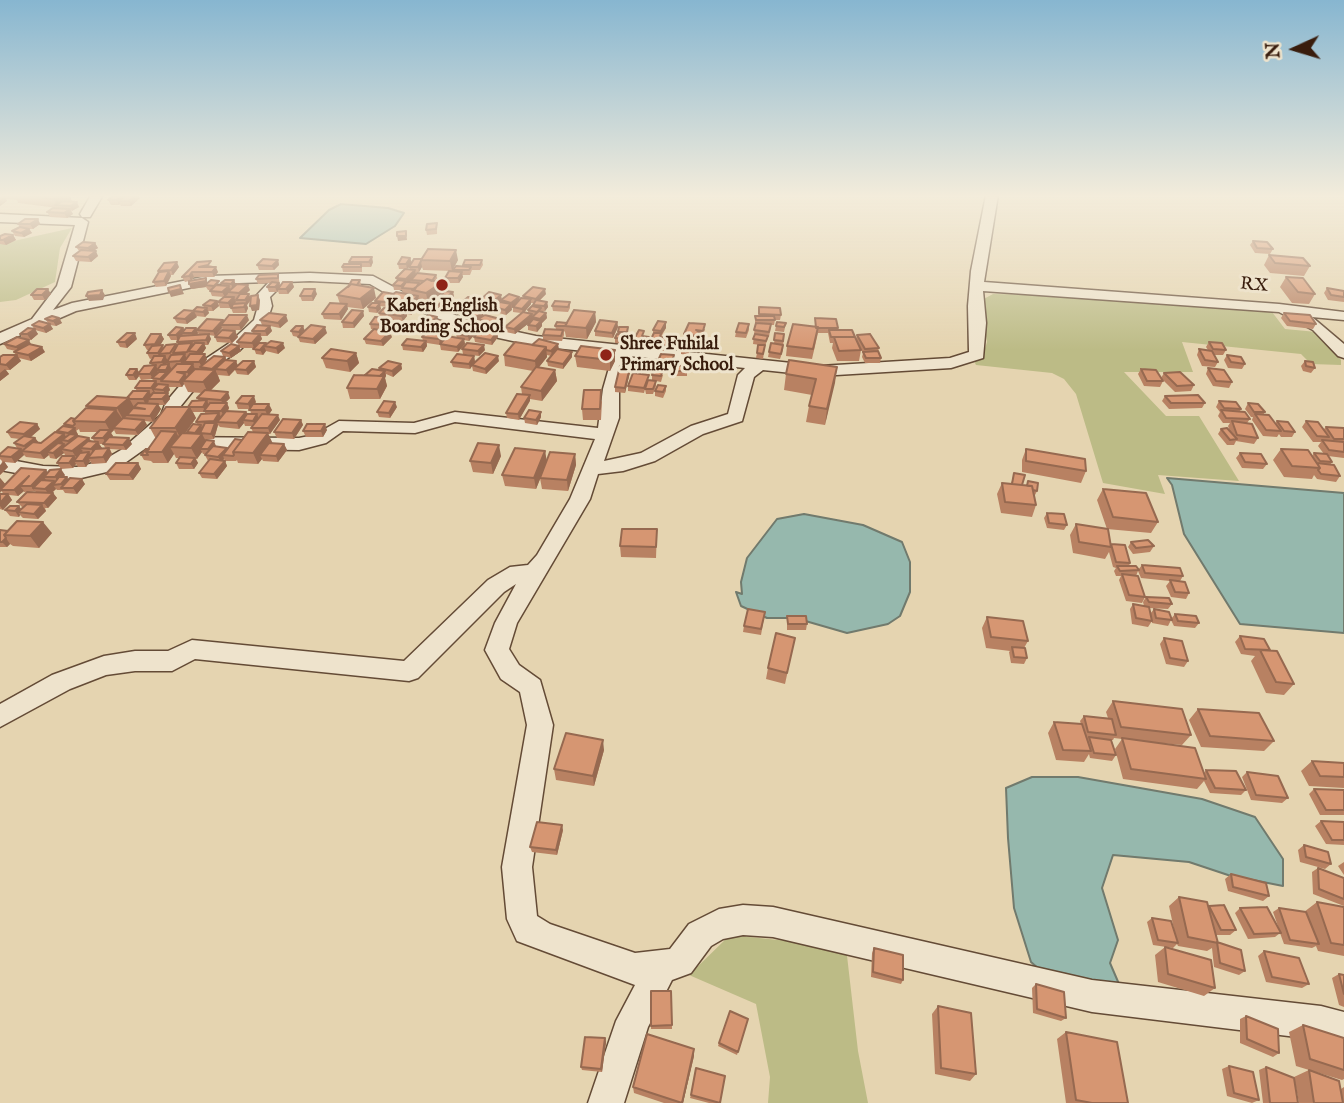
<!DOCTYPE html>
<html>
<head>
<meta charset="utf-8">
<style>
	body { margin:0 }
	#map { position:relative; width:1344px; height:1103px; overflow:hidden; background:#e5d4b0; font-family:"IM FELL English",serif }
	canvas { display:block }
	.north { position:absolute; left:1260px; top:14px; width:70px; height:70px; -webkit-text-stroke:5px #eee3cc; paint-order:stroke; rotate:266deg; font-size:19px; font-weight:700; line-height:28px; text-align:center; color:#391d0d }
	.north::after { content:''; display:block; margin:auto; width:24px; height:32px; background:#391d0d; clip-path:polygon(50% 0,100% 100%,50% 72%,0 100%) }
</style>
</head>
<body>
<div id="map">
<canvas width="1344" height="1103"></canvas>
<div class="north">N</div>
</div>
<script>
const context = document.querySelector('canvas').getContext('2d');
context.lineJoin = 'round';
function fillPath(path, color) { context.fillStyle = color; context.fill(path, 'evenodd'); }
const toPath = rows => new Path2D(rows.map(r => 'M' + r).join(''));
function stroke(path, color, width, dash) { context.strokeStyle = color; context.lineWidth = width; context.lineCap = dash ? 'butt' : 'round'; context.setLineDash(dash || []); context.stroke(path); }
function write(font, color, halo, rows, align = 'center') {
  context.font = font + ' "IM FELL English",serif'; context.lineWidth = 6; context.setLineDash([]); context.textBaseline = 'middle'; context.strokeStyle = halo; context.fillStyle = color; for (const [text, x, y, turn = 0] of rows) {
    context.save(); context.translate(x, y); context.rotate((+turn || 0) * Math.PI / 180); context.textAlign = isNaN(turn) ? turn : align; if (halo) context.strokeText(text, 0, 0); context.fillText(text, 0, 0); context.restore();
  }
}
const green = toPath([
	[72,228,60,248,55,282,16,300,0,302,0,244],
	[993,294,1093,296,1269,308,1285,329,1317,332,1341,360,1341,365,1311,364,1301,354,1182,342,1193,372,1124,372,1166,416,1199,416,1239,481,1158,475,1165,494,1103,483,1076,394,1064,379,1052,373,976,365,974,361,982,358,987,342,980,301],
	[730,935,846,947,858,1051,868,1103,768,1103,770,1077,756,1004,689,975]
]);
const water = toPath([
	[341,204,388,208,404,213,395,226,366,244,300,238,329,210,341,204],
	[1167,478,1344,493,1344,633,1240,624,1184,534,1172,485,1167,478],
	[804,514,863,525,902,542,910,562,910,592,900,616,888,624,847,633,795,618,767,618,741,606,736,592,742,594,741,582,747,558,777,519,804,514],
	[1032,777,1078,777,1202,799,1255,817,1283,859,1283,886,1228,875,1189,862,1113,855,1102,888,1118,940,1110,963,1122,991,1048,977,1031,962,1014,908,1008,838,1006,788,1032,777]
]);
const minor = toPath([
	[91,195,103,195,90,217,82,217,80,214,91,195],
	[986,195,998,195,984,282,1279,304,1344,312,1344,320,1312,317,1344,344,1344,358,1338,356,1313,330,1279,312,983,291,986,323,983,358,951,368,820,376,763,370,754,377,742,421,703,434,655,461,623,471,598,474,590,499,517,623,509,649,519,665,540,680,553,725,532,867,537,916,550,924,635,953,670,949,689,924,719,909,743,905,773,907,1092,980,1321,1006,1344,1012,1344,1046,1321,1040,1092,1012,773,937,743,935,723,939,711,946,691,973,672,980,648,1027,624,1103,588,1103,616,1021,635,985,517,941,507,919,502,867,527,725,520,692,501,679,485,650,495,623,516,584,504,592,418,678,409,681,195,659,172,671,135,671,106,675,70,689,0,727,0,704,52,675,104,656,135,651,168,651,192,640,404,661,488,580,510,567,528,565,537,555,570,499,595,439,455,422,415,433,343,431,326,443,299,450,146,448,115,470,77,479,43,478,0,470,0,458,43,466,77,467,102,461,121,450,161,415,166,402,198,364,228,344,254,320,258,306,256,296,269,282,208,284,76,311,0,344,0,333,32,319,57,286,75,225,0,222,0,214,82,218,88,222,71,287,53,310,72,303,208,276,310,273,373,276,418,300,475,323,536,336,820,366,950,358,969,352,968,306,971,271,986,195],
	[310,281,370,284,408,306,471,332,536,346,613,354,603,389,598,428,455,412,414,423,339,421,314,435,299,438,158,437,175,421,180,407,210,370,240,350,266,324,272,306,270,297,285,282,310,281],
	[629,356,745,368,738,375,728,414,691,426,641,453,604,461,619,418,619,389,629,356]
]);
const wall = toPath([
	[0,195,69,195,72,201,70,202,77,202,79,207,71,211,73,214,67,218,50,217,47,212,57,209,57,208,18,203,17,200,6,199,7,201,0,206,0,197,1,197],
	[124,197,140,198,131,206,121,206,120,204,119,205,111,205,108,200],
	[38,219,40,224,33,229,29,229,32,233,24,237,15,236,12,231,20,228,18,224],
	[437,223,437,234,427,235,426,230],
	[13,235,16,240,6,245,0,244,0,236],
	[1253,241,1273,249,1270,254,1255,253,1250,245],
	[95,243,98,248,93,251,98,256,91,262,76,261,73,256,80,252,76,247],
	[1269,255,1310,266,1304,276,1270,273,1264,265],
	[410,258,412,263,407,269,410,269,409,267,414,259,458,260,452,271,423,270,422,267,419,272,416,272,416,274,436,275,438,280,436,282,441,283,443,293,428,303,419,301,421,306,411,315,407,314,407,316,403,321,392,320,393,323,388,330,371,329,370,324,380,317,379,313,388,309,387,307,380,306,381,309,377,313,369,312,368,307,376,303,375,301,414,295,413,294,403,293,402,290,394,290,393,285,397,281,396,278,404,269,399,269,398,264],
	[278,260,279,265,274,270,259,270,257,265],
	[482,260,483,265,480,270,472,270,470,275,462,275,463,277,459,283,446,283,445,278,454,272,453,270,463,266,463,265],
	[197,262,213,266,213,267,218,272,214,277,194,277,192,280,222,286,221,283,234,280,236,285,250,290,246,294,251,298,260,300,259,310,252,311,251,300,247,305,248,308,246,313,233,313,231,308,233,305,230,308,220,308,218,302,224,297,212,296,210,291,210,290,208,290,206,287,191,289,189,281,185,282,182,277],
	[349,262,373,262,371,267,362,267,362,272,343,272,342,267,349,264],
	[179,267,173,275,171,275,171,276,166,286,156,287,153,282,159,272,158,271],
	[278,274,280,285,292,282,294,287,288,294,279,294,278,291,277,292,269,292,267,287,271,283,258,284,256,279],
	[1286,277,1315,294,1309,304,1292,303,1280,287],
	[360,280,361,285,376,298,363,309,347,307,348,309,341,320,324,319,322,314,340,304,337,295],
	[1327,288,1344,291,1344,302,1328,300,1324,293],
	[453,292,454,297,449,301,442,300,441,295],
	[51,294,45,300,34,300,31,295],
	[317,294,313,301,302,301,300,296],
	[546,294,539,301,547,302,548,307,545,311,541,311,546,313,547,318,542,323,542,326,537,332,528,330,528,325,531,321,515,334,506,332,505,327,521,313,513,312,513,307,506,315,495,312,494,307,501,302,501,300,491,309,479,307,478,302,501,300,519,300,524,298,523,296],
	[531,303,534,303,533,306,528,310,528,313,524,312,531,304],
	[478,299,479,304,473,309,484,315,504,320,505,325,498,330,479,324,479,321,477,322,461,318,460,313,465,310,461,309,460,304],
	[217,301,219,306,213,311,208,311,209,313,205,317,196,316,187,324,177,323,174,318,204,308,203,305],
	[570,302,570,308,568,312,553,311,552,306],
	[438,305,458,308,453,313,439,310],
	[759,307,781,315,780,320,775,320,774,325,771,325,769,337,768,337,767,341,765,346,763,359,756,358,757,353,760,345,753,344,755,325,755,316,759,316],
	[363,311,364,316,354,328,343,328,342,322],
	[595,312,596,322,587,339,566,337,565,332,564,331,564,335,562,341,543,340,543,335,556,329,555,326,567,323],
	[1284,313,1316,324,1313,329,1287,326,1281,318],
	[59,318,62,323,56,326,50,325,53,329,46,333,35,330,38,334,31,340,23,339,20,334,34,329,32,325,48,323,45,319],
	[815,318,838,328,838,330,856,339,857,335,879,348,878,351,881,358,880,363,865,363,862,357,863,353,858,343,861,350,859,361,837,361,832,348,833,343,830,343,828,333,818,333,812,359,786,356,787,346,815,327],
	[249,320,241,330,223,330,222,328,215,336,209,335,211,339,208,345,204,345,206,348,202,354,207,359,204,365,225,357,227,360,236,361,238,366,254,361,256,367,248,375,237,374,235,370,229,376,218,375,217,372,220,381,210,391,230,398,225,403,227,403,229,408,228,411,246,412,247,414,251,414,250,409,238,409,236,403,256,402,254,404,272,410,269,414,280,420,270,434,268,434,272,444,284,444,287,450,278,462,263,461,262,459,258,464,238,463,237,460,236,461,225,461,224,459,223,461,225,461,227,466,217,479,202,478,199,473,208,461,205,455,206,454,203,454,202,452,197,459,196,459,198,463,194,469,179,469,176,463,179,458,176,458,174,454,168,463,153,463,151,461,144,460,141,455,149,449,156,439,150,428,199,401,197,398,202,393,188,392,184,384,182,387,169,387,170,390,167,393,170,399,165,405,158,405,161,409,153,422,145,421,147,425,138,435,116,434,114,430,111,433,113,436,112,437,132,444,126,450,110,449,112,454,106,463,92,464,90,461,86,467,78,467,76,464,73,468,61,469,57,463,72,456,65,455,64,453,56,459,50,458,49,455,44,459,26,457,24,455,15,463,4,462,8,467,0,475,2,461,0,459,0,454,17,448,14,443,20,439,11,438,7,432,37,424,40,429,31,437,35,438,39,443,41,443,58,433,57,431,66,427,64,424,75,419,88,408,86,406,127,398,137,391,135,388,154,381,152,379,141,380,139,376,136,380,129,380,126,375,137,369,139,372,152,365,150,363,153,358,150,359,147,353,149,350,147,350,144,345,161,334,164,339,160,345,164,347,176,344,177,346,178,344,177,340,171,340,168,335,183,328,184,330,196,328,198,333,197,335,199,335,197,330,224,321],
	[193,412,205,412,205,414,196,422,197,424,187,433,185,433,196,418],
	[244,423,245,426,252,426,251,428,253,432,227,449,227,448,216,447,205,440,214,439,218,425,220,427,239,429],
	[79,429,80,432,97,432,92,438,95,442,78,436,77,435,78,434,76,431],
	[99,444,103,444,106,449,101,449,102,448],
	[260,320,288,321,280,328,270,326,272,331,267,336,261,336,262,339,259,343,266,343,267,345,285,348,278,354,266,351,263,355,256,354,254,348,239,348,241,351,231,358,223,356,221,351,239,346,237,342,253,334,252,331,262,325],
	[437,320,444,326,437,332,445,333,446,338,457,338,456,334,475,328,476,333,469,341,464,340,465,344,458,352,441,350,440,345,427,343,427,346,423,352,403,350,402,345,423,341,422,337,430,331,429,328,427,330,419,328,418,323],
	[617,322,618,327,613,338,595,336,595,331],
	[786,323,784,332,775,331,776,326],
	[749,324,749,330,746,338,735,337,736,332],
	[303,326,305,331,327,333,315,344,300,342,298,337,293,336,291,331],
	[666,328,661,337,669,338,667,351,659,351,659,345,651,347,650,341,653,333,653,330],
	[705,329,703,336,699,336,697,341,684,339,684,334],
	[235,331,238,337,232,343,217,342,215,337],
	[618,332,628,333,628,335,630,335,631,340,629,344,615,343,615,338,618,334],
	[775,333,784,334,783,350,780,359,768,357,769,352,774,344],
	[644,336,649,337,649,342,647,348,633,346,633,341],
	[392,337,383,346,366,344,364,339],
	[474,337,498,337,492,345,475,342],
	[137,339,127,348,120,347,117,342],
	[515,342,572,352,572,357,563,369,548,366,547,361,551,356,547,355,547,357,539,367,555,370,557,381,542,401,530,399,519,420,507,418,506,413,522,394,521,387,533,371,505,366,504,355],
	[1209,342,1226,350,1223,355,1214,355,1218,362,1215,367,1202,366,1197,355,1199,349,1208,350,1206,347],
	[690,343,690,349,688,355,681,354,681,349],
	[4,344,31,345,45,352,31,361,19,358,21,361,10,370,6,370,9,374,0,381,0,357,16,355,14,352,16,351,7,349],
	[462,349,485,350,479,356,463,354],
	[356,353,359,363,350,372,326,368,322,358],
	[1227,355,1245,364,1242,369,1228,368,1224,360],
	[474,356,475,362,473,364,499,361,486,374,473,371,472,366,470,369,453,367,451,362],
	[575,356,615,361,610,371,577,367],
	[674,360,672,366,687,366,687,376,671,376,671,370,657,369,657,363],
	[1305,361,1315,368,1311,373,1303,371,1301,366],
	[401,364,402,369,393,377,386,374,386,376,385,378,387,386,380,399,350,399,347,388,366,375,380,370,379,368],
	[630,367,630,372,625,393,615,392,615,387],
	[837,367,825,425,806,422,809,406,812,395,784,390,786,374],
	[1208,368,1232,382,1229,388,1213,386,1206,374],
	[1141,369,1163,381,1160,387,1144,386,1138,374],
	[1164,373,1194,385,1191,391,1175,392,1161,378],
	[652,375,663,375,661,382,656,381,656,386,653,394,646,394,645,389,644,393,628,391,628,386,649,380,652,381],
	[666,386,666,391,663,398,655,396,655,391],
	[1165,396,1205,403,1202,408,1169,409,1162,401],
	[602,401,601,420,583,420,582,409],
	[1219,401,1241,409,1240,411,1250,419,1247,423,1258,438,1254,444,1236,441,1234,445,1227,445,1218,434,1221,429,1230,432,1228,426,1230,423,1223,423,1218,416,1220,412,1216,407],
	[1248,403,1265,412,1263,415,1275,424,1277,421,1295,432,1292,437,1281,437,1279,434,1277,437,1263,436,1252,420,1253,417,1251,417,1245,409],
	[397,407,390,418,379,417,377,412],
	[541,417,537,425,525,423,524,418],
	[301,420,303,425,294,439,277,438,274,432],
	[1306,421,1323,430,1326,427,1344,428,1344,458,1328,456,1332,462,1330,465,1340,476,1336,482,1317,479,1314,475,1312,479,1284,477,1273,460,1281,449,1312,456,1314,453,1324,454,1318,446,1321,442,1313,442,1302,427],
	[327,430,323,437,306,437,303,431],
	[1026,449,1086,471,1081,483,1022,472,1022,460],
	[545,451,546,461,575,454,576,465,568,491,542,489,540,478,542,474,536,489,505,486,502,475],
	[1240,453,1267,464,1263,469,1242,468,1236,458],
	[501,456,493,474,473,472,470,461],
	[138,463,141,469,133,480,110,480,106,474],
	[48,472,65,475,63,477,68,480,85,484,77,494,65,493,63,490,57,490,56,489,52,493,53,493,57,498,48,508,45,508,46,511,38,519,23,518,20,515,19,517,10,516,5,510,19,506,21,509,23,507,22,507,17,502,36,492,35,491,24,492,24,491,18,496,9,495,12,500,3,510,0,509,0,494,4,494,1,491,0,493,0,478,5,484],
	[1014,473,1022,485,1026,486,1028,481,1037,491,1034,497,1036,505,1032,517,1001,513,997,494,1002,483,1011,484],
	[1103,489,1158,522,1151,533,1107,529,1097,500],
	[1047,513,1067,525,1064,530,1047,528,1044,518],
	[1076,524,1110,545,1130,563,1129,566,1138,570,1142,565,1183,576,1180,581,1189,593,1186,599,1171,597,1166,586,1170,581,1141,578,1138,571,1136,576,1145,597,1142,603,1126,601,1119,580,1121,576,1116,576,1114,571,1116,568,1113,567,1109,552,1105,559,1073,553,1070,535],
	[657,529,656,558,621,557,620,546],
	[0,530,52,533,39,548,13,546,10,544,7,547,0,547],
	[1131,542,1154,546,1150,552,1133,554,1128,547],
	[1146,597,1172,604,1168,609,1149,608,1150,614,1154,609,1171,619,1175,614,1199,623,1195,628,1174,626,1171,620,1168,626,1152,623,1152,621,1148,627,1132,624,1130,609,1133,604,1144,606,1143,602],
	[787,616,807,624,806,630,787,630],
	[987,617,1028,641,1024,648,1027,658,1024,664,1011,663,1009,652,1010,651,986,648,982,628],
	[764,618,761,635,743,632,744,626],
	[1240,636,1270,650,1294,684,1284,695,1266,693,1251,661,1255,656,1241,654,1235,642],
	[795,638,785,684,766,679,768,668],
	[1164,638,1188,661,1184,667,1166,664,1160,644],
	[1113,701,1191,735,1182,745,1150,742,1204,773,1206,770,1246,790,1241,795,1210,793,1204,781,1197,789,1123,779,1115,749,1122,739,1114,738,1113,740,1111,740,1116,755,1112,761,1090,758,1089,754,1084,762,1056,760,1048,733,1054,722,1081,724,1080,721,1084,716,1108,718,1106,712],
	[1198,709,1274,741,1264,751,1201,747,1189,720],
	[604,750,594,786,556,780,554,769],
	[1312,761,1344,763,1344,788,1309,786,1301,771],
	[1247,772,1288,798,1282,803,1251,800,1242,777],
	[1314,789,1344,790,1344,815,1320,815,1309,794],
	[1321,821,1344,822,1344,845,1326,844,1315,826],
	[563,830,557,855,532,852,530,847],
	[1304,845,1331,864,1325,869,1300,862,1298,850],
	[1344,862,1344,875,1338,866],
	[1318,868,1344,878,1344,906,1313,894,1312,872],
	[1231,874,1269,896,1263,901,1228,891,1225,879],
	[1179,897,1208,906,1209,906,1236,930,1230,935,1216,935,1218,942,1245,971,1239,975,1214,967,1212,948,1207,951,1178,946,1177,944,1173,948,1153,945,1147,922,1152,918,1175,934,1169,906],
	[1317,902,1344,907,1344,956,1318,951,1316,946,1312,948,1284,944,1280,933,1275,937,1248,939,1235,913,1240,908,1279,929,1273,912,1279,908,1304,912],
	[1165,947,1215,988,1204,996,1158,982,1155,955],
	[874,948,903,980,901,984,871,977,872,953],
	[1264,951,1309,984,1302,988,1266,982,1258,956],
	[1339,974,1344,975,1344,1007,1339,1005,1332,978],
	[1036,984,1066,1018,1061,1021,1033,1013,1032,988],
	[651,991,671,991,672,1029,651,1029],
	[938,1006,976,1074,970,1081,935,1074,932,1014],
	[1246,1016,1279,1053,1273,1057,1240,1043,1240,1019],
	[748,1019,737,1055,718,1046,719,1043],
	[1303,1025,1344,1038,1344,1079,1342,1080,1296,1066,1289,1032],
	[1066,1032,1128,1103,1066,1103,1057,1039],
	[605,1038,606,1042,602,1072,582,1070,581,1067],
	[694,1056,683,1103,664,1103,634,1093,633,1087],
	[1229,1066,1259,1100,1252,1103,1227,1096,1222,1069],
	[1266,1067,1298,1103,1263,1103,1259,1070],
	[1309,1070,1341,1089,1344,1087,1344,1103,1299,1103,1294,1077],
	[691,1095,720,1103,709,1103,690,1098]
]);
const shadedWall = toPath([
	[60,195,69,195,72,201,62,206,57,205,53,199],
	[124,195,126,199,119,201,120,204,119,205,117,200],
	[136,195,138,195,140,198,131,206,129,201],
	[5,197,7,201,0,206,0,200],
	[77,202,79,207,72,211,70,206],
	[70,209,73,214,67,218,64,213],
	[38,219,40,224,33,229,30,224],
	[29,229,32,233,24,237,21,233],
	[406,231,407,240,398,241,397,236],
	[13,235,16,240,6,245,3,240],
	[95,243,98,248,90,253,88,248],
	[456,250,458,260,452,271,450,261],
	[96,251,98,256,91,262,88,257],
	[372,257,373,262,371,267,369,262],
	[410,258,412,263,407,269,406,264],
	[278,260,279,265,274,270,272,266],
	[177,262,179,267,173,275,171,270],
	[421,262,422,267,419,272,418,267],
	[216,267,218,272,214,277,212,272],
	[415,270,416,275,408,284,406,279],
	[169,271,171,276,166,286,164,281],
	[192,272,194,277,191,281,189,276],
	[462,272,463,277,459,283,458,278],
	[206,278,208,286,205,285,206,287,191,289,189,284],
	[234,280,236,285,233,289,231,284],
	[292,282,294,287,288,294,286,289],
	[279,283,281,288,278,289,278,291,277,292,275,287],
	[441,283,443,293,428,303,426,293],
	[180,285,184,294,171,297,169,292],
	[248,285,250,290,241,298,239,293],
	[229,286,231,291,228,292,228,294,225,297,222,292],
	[374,288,376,298,363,309,360,299],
	[48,289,51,294,45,300,42,295],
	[315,289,317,294,313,301,312,296],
	[545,289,546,294,536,304,536,299],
	[102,290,105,295,103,300,89,301,86,296],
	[453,292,454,297,449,301,448,296],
	[249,294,251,299,247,305,245,300],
	[258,295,260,300,259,310,252,311,250,306],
	[501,295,502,300,491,309,490,304],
	[418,296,421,306,411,315,408,305],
	[234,297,236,302,230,308,228,303],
	[519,297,519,302,512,308,511,303],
	[478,299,479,304,471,311,470,306],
	[531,299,531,304,523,314,522,309],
	[217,301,219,306,213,311,211,306],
	[547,302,548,307,545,311,544,306],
	[246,303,248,308,246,313,244,307],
	[380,303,381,309,377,313,376,308],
	[457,303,458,308,453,313,452,308],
	[347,304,348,309,341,320,339,314],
	[511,304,512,310,506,315,505,310],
	[207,308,209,313,205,317,203,312],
	[194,311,197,317,187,324,185,319],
	[363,311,364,316,354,328,353,323],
	[406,311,407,316,403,321,401,316],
	[483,312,484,317,478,319,479,321,477,322,476,317],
	[595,312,596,322,587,339,586,328],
	[546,313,547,318,542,323,542,326,537,332,536,326,540,322,540,319],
	[532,314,533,320,515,334,514,329],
	[247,315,249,320,241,330,239,325],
	[286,315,288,321,280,328,278,323],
	[437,317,438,323,429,326,429,328,427,330,426,325],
	[59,318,62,323,56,326,53,321],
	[391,318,393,323,388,330,386,325],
	[223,320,225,325,221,325,222,328,215,336,213,331],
	[504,320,505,325,498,330,497,325],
	[443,321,444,326,436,332,435,327],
	[617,322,618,327,613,338,612,333],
	[666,322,666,328,661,335,659,345,651,347,650,341,661,334,661,331],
	[50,324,53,329,46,333,43,328],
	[270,326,272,331,267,336,265,331],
	[303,326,305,332,300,337,299,332],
	[325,327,327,333,315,344,313,339],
	[183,328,186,333,182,333,183,336,178,341,176,335],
	[196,328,198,333,194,339,192,333],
	[475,328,476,333,469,341,468,336],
	[35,329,38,334,31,340,27,334],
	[235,331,238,337,232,343,229,338],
	[390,332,392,337,383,346,381,341],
	[497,332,498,337,492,345,491,340],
	[135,333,137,339,127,348,125,342],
	[445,333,446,338,440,345,439,339],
	[161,334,164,339,158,349,155,344],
	[209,334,211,339,208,345,206,340],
	[260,334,262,339,254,348,252,343],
	[464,339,465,344,458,352,457,347],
	[29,340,32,346,20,352,16,347],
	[426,341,427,346,423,352,421,347],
	[204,343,206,348,200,357,197,352],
	[266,343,268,347,264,346,266,351,263,355,260,350],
	[283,343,285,348,278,354,276,348],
	[558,344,559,349,552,356,551,351],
	[484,345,485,350,479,356,478,351],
	[239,346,241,351,231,358,229,353],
	[42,347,45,352,31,361,28,355],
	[546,347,547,357,536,371,535,361],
	[615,350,615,361,610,371,610,360],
	[572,352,572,357,563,369,563,364],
	[356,353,359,363,350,372,347,361],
	[185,354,187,360,183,367,180,361],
	[205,354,207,359,202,367,199,362],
	[17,355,21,361,10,370,6,365],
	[165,356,168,361,164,367,162,362],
	[474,356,475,362,470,369,469,364],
	[498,356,499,361,486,374,485,369],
	[225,357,227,362,215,369,220,381,208,393,203,382,212,369],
	[236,361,238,366,229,376,226,370],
	[254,361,256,367,248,375,246,370],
	[169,364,172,370,169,375,166,370],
	[193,364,195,369,190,377,187,372],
	[401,364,402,369,393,377,392,371],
	[156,365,158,371,153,379,150,374],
	[630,367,630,372,625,393,625,388],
	[837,367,835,383,825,425,827,409],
	[5,369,9,374,0,381,0,373],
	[137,369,140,374,138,374,139,376,136,380,133,375],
	[555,370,557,381,542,401,541,391],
	[385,371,386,376,385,378,387,386,380,399,377,389,379,377],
	[185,374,188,379,183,381,184,384,182,387,179,382],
	[156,381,159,387,153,389,155,392,154,393,151,388],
	[168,385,170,390,166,395,163,390],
	[149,391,152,396,148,399,149,401,146,405,143,399],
	[228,392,230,398,223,405,221,400],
	[168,393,170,399,165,405,162,399],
	[530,395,530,401,519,420,518,414],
	[254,396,256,402,250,409,248,404],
	[129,398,135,409,123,419,117,408],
	[207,400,209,406,205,411,203,407],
	[395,402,397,407,390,418,389,413],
	[227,403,229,408,224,416,221,411],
	[158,404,161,409,153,422,150,416],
	[269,404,272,410,268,416,265,410],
	[190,407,196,418,181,439,175,428],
	[116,410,123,420,113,428,114,430,111,433,113,436,106,444,103,438,110,431,105,422],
	[246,412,248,417,243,420,244,423,239,429,237,423],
	[541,412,541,417,537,425,536,420],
	[219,413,222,419,217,422,218,425,214,439,211,434,214,421],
	[257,414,259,419,255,426,253,421],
	[278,415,280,420,270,434,268,428],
	[144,420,147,425,138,435,135,430],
	[301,420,303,425,294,439,292,433],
	[37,424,40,429,27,440,24,434],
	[325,424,327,430,323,437,321,431],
	[201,425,203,430,198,438,195,433],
	[75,428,80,440,72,447,68,441,72,439,68,433],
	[176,432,182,443,170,447,174,454,168,463,162,452],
	[268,433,273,444,260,455,262,459,258,464,253,453],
	[64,434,68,439,62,440,63,443,51,453,47,452,49,455,44,459,40,453],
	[202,434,208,445,200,449,202,452,197,459,191,448],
	[35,438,39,443,28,451,24,446],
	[89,438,93,444,80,448,83,451,76,457,72,451],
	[129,438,132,444,126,450,123,445],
	[214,441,216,446,211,454,208,449],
	[98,442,102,448,95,455,91,449],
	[64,444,67,450,61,449,64,453,56,459,53,453],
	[284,444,287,450,278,462,276,456],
	[499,445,501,456,493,474,491,463],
	[109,448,112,454,106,463,103,457],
	[227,448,229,453,223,455,224,459,221,462,218,457],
	[21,449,24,455,15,463,11,457],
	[545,451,547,462,536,489,534,478],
	[89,452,92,458,88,458,90,461,86,467,83,461],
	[575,454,576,465,568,491,567,480],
	[74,456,78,461,74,461,76,464,73,468,69,463],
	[195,458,198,463,194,469,191,464],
	[4,461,8,467,0,475,0,465],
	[225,461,227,466,217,479,214,474],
	[138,463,141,469,133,480,129,475],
	[61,469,65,475,59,483,55,477],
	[46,470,50,476,44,477,46,480,33,488,35,492,31,486],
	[29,476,20,486,24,491,18,496,14,490],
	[67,477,70,483,63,488,61,484],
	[0,478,7,486,0,490,1,491,0,493],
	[82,479,85,484,77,494,73,488],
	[54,481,56,484,53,485,56,489,49,495,45,489],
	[53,493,57,498,48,508,44,503],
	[8,494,12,500,3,510,0,506,0,503],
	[42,505,46,511,38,519,34,514],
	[19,506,23,512,18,512,20,515,19,517,15,511],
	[43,522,52,533,39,548,30,536],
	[6,538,10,544,7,547,2,542],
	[603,740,604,750,594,786,593,776],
	[562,825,563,830,557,855,556,850],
	[605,1038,606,1042,602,1072,601,1069],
	[694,1049,694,1056,683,1103,682,1103]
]);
const building = toPath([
	[26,195,60,195,53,199,26,195],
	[114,195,123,195,117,200,108,200,114,195],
	[126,195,136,195,129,201,119,201,126,195],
	[63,201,77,202,70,206,55,205,63,201],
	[53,208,70,209,64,213,47,212,53,208],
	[25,219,38,219,30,224,18,224,25,219],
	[437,223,436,229,426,230,427,224,437,223],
	[20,227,29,229,21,233,12,231,20,227],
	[406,231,406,236,397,236,397,232,406,231],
	[5,234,13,235,3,240,0,240,0,236,5,234],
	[1253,241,1267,242,1273,249,1257,248,1253,241],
	[83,242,95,243,88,248,76,247,83,242],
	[428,249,456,250,450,261,421,260,428,249],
	[81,250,96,251,88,257,73,256,81,250],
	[1269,255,1303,258,1310,266,1275,263,1269,255],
	[352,257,372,257,369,262,349,262,352,257],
	[402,257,410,258,406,264,398,264,402,257],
	[263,259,278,260,272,266,257,265,263,259],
	[414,259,422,259,418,267,409,267,414,259],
	[465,260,482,260,480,265,463,265,465,260],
	[211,261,208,265,199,267,216,267,212,272,192,272,189,276,182,277,197,262,211,261],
	[177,262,171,270,158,271,164,263,177,262],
	[344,264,361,264,361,267,342,267,344,264],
	[456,266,471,267,469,270,453,270,456,266],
	[405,269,415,270,406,279,396,278,405,269],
	[169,271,164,281,153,282,159,272,169,271],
	[449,271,462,272,458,278,445,278,449,271],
	[417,273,436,275,432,281,427,279,424,281,411,280,417,273],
	[278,274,278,278,256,279,259,275,278,274],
	[1286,277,1303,278,1315,294,1298,292,1286,277],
	[206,278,206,281,189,284,189,281,206,278],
	[427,279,441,283,426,293,412,290,427,279],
	[211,280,219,281,214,286,205,285,211,280],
	[225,280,234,280,231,284,221,283,225,280],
	[352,280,360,280,357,285,351,284,348,287,352,280],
	[398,280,406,281,401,286,393,285,398,280],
	[272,282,279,283,275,287,267,287,272,282],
	[283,282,292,282,286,289,278,289,283,282],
	[406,282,419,283,415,289,402,288,406,282],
	[237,284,248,285,239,293,228,292,237,284],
	[351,284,374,288,360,299,337,295,351,284],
	[180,285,181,289,169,292,168,288,180,285],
	[216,285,229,286,222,292,210,291,216,285],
	[533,287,545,289,536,299,523,296,533,287],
	[1327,288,1344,291,1344,297,1331,295,1327,288],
	[37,289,48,289,42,295,31,295,37,289],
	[304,289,315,289,312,296,300,296,304,289],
	[102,290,100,295,86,296,88,292,102,290],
	[445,291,453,292,448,296,441,295,445,291],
	[383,292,394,294,385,300,386,302,375,301,383,292],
	[396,292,418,296,408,305,385,300,396,292],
	[489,292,501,295,490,304,478,302,489,292],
	[240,294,249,294,245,300,236,300,240,294],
	[509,294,519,297,511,303,501,300,509,294],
	[258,295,257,305,250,306,251,296,258,295],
	[224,297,234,297,228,303,218,302,224,297],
	[468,297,478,299,470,306,460,304,468,297],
	[521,298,531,299,522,309,513,307,521,298],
	[210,300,217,301,211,306,203,305,210,300],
	[536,300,547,302,544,306,533,305,536,300],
	[443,301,457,303,452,308,438,305,443,301],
	[555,301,570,302,568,307,552,306,555,301],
	[500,302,511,304,505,310,494,307,500,302],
	[246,303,244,307,231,308,233,304,246,303],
	[330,303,347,304,339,314,322,314,330,303],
	[372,303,380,303,376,308,368,307,372,303],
	[532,306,541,308,537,312,528,310,532,306],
	[197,307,207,308,203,312,193,311,197,307],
	[468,307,483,312,476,317,460,313,468,307],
	[759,307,780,308,781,315,759,314,759,307],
	[384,308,406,311,401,316,379,313,384,308],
	[184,310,194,311,185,319,174,318,184,310],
	[352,310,363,311,353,323,342,322,352,310],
	[574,310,595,312,586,328,565,326,574,310],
	[539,311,546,313,540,319,532,317,539,311],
	[523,312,532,314,514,329,505,327,523,312],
	[269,313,286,315,278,323,260,320,269,313],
	[1284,313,1310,315,1316,324,1290,321,1284,313],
	[229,315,247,315,239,325,221,325,229,315],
	[429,315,437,317,426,325,418,323,429,315],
	[485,315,504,320,497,325,478,319,485,315],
	[52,316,59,318,53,321,45,319,52,316],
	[755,316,774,316,775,320,756,320,755,316],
	[375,317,391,318,386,325,370,324,375,317],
	[815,318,836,319,838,328,816,328,815,318],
	[207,319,223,320,213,331,197,330,207,319],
	[533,319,541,321,536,326,528,325,533,319],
	[437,320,443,321,435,327,429,326,437,320],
	[600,320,617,322,612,333,595,331,600,320],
	[39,321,50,324,43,328,32,325,39,321],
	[658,321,666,322,661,331,653,330,658,321],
	[557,322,567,323,565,326,555,326,557,322],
	[777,322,786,323,784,327,776,326,777,322],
	[689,323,705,324,703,331,696,330,699,332,697,336,684,334,689,323],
	[739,323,749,324,746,333,736,332,739,323],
	[756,323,771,324,769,332,754,330,756,323],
	[793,324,818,327,813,349,787,346,793,324],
	[257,325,270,326,265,331,252,331,257,325],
	[311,325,325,327,313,339,298,337,311,325],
	[296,326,303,326,299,332,291,331,296,326],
	[462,326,475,328,468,336,456,334,462,326],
	[176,327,183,328,176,335,168,335,176,327],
	[619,327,628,327,627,332,618,332,619,327],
	[28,328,35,329,27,334,20,334,28,328],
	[186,328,196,328,192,333,182,333,186,328],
	[374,329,390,332,381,341,364,339,374,329],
	[545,329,563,330,561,336,543,335,545,329],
	[222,330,235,331,229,338,215,337,222,330],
	[428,330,445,333,439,339,422,337,428,330],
	[480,330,497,332,491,340,474,337,480,330],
	[639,330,644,331,642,336,649,337,647,342,633,341,639,330],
	[829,330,852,330,855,337,831,337,829,330],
	[127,333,135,333,125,342,117,342,127,333],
	[245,333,260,334,252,343,237,342,245,333],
	[654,333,661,333,659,340,650,341,654,333],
	[775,333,784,334,783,341,774,340,775,333],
	[151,334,161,334,155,344,144,345,151,334],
	[209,334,206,340,177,342,180,336,209,334],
	[617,334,630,335,629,339,615,338,617,334],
	[755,334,768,336,766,341,753,339,755,334],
	[870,334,879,348,865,349,857,335,870,334],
	[447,336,464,339,457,347,440,344,447,336],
	[17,337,29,340,16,347,4,344,17,337],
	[661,337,669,338,667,346,659,345,661,337],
	[834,337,855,337,861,350,839,351,834,337],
	[407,339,426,341,421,347,402,345,407,339],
	[539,339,558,344,551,351,546,350,546,347,532,345,539,339],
	[271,341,283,343,276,348,264,346,271,341],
	[515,342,546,347,535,361,504,355,515,342],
	[1209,342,1222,343,1226,350,1213,349,1209,342],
	[192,343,187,352,173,353,178,344,192,343],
	[195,343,204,343,197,352,188,351,195,343],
	[259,343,266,343,260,350,253,349,259,343],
	[467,343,484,345,478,351,462,349,467,343],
	[683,343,690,343,688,349,681,349,683,343],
	[771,343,783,345,781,354,769,352,771,343],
	[29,344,42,347,28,355,14,352,29,344],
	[176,344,170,353,159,354,166,345,176,344],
	[231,344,239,346,229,353,221,351,231,344],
	[163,345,158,353,147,353,152,346,163,345],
	[758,345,765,345,763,354,757,353,758,345],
	[581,346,615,350,610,360,575,356,581,346],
	[331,349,356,353,347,361,322,358,331,349],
	[557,349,572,352,563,364,547,361,557,349],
	[1199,349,1212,351,1218,362,1205,360,1199,349],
	[878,351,881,358,866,358,863,352,878,351],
	[485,353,498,356,485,369,472,365,485,353],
	[185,354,180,361,167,362,171,355,185,354],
	[190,354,205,354,199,362,184,362,190,354],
	[457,354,474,356,469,364,451,362,457,354],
	[661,354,674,355,671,365,657,363,661,354],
	[3,355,17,355,6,365,0,364,0,357,3,355],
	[1227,355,1241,357,1245,364,1231,362,1227,355],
	[154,356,165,356,162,362,150,363,154,356],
	[214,356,225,357,212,369,200,367,214,356],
	[225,360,236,361,226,370,215,369,225,360],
	[789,360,837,367,827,409,809,406,816,379,786,374,789,360],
	[243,361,254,361,246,370,234,369,243,361],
	[388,361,401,364,392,371,379,368,388,361],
	[1305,361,1313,362,1315,368,1306,366,1305,361],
	[169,364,166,370,157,370,161,365,169,364],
	[177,364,193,364,187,372,177,372,185,374,179,382,161,381,177,364],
	[156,365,150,374,138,374,144,366,156,365],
	[620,366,630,367,625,388,615,387,620,366],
	[671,366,687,366,687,371,671,371,671,366],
	[536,367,555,370,541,391,521,387,536,367],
	[1208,368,1224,370,1232,382,1216,381,1208,368],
	[130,369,137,369,133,375,126,375,130,369],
	[195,369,215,370,203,382,183,381,195,369],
	[372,369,385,371,380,376,365,375,372,369],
	[654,369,663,369,661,376,652,375,654,369],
	[1141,369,1156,370,1163,381,1147,381,1141,369],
	[159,372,167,372,160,379,152,378,159,372],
	[1180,372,1194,385,1177,386,1164,373,1180,372],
	[633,373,649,375,644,388,628,386,633,373],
	[354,375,384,376,377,389,347,388,354,375],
	[648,380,656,381,653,389,645,389,648,380],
	[140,381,156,381,151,388,135,388,140,381],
	[158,384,168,385,163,390,153,389,158,384],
	[658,385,666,386,663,392,655,391,658,385],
	[205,390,228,392,221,400,197,398,205,390],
	[584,390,601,390,600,409,582,409,584,390],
	[133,391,149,391,143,399,130,399,127,398,133,391],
	[153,393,168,393,162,399,148,399,153,393],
	[517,394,530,395,518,414,506,413,517,394],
	[1198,395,1205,403,1171,403,1165,396,1198,395],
	[97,396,129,398,117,408,86,406,97,396],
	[242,396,254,396,248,404,236,403,242,396],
	[207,400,203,407,188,407,192,401,207,400],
	[384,401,395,402,389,413,377,412,384,401],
	[1219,401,1236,402,1241,409,1224,408,1219,401],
	[138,403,158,404,150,416,127,415,133,408,145,409,134,407,138,403],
	[210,403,227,403,221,411,204,411,210,403],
	[1248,403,1258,404,1265,412,1254,412,1248,403],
	[253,404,269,404,265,410,249,410,253,404],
	[166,407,190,407,175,428,150,428,166,407],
	[86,408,116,410,105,422,73,421,86,408],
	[529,410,541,412,536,420,524,418,529,410],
	[1221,410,1245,412,1250,419,1226,418,1221,410],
	[226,411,246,412,237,423,217,422,226,411],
	[219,413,214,421,196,422,201,414,219,413],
	[247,414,257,414,253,421,243,420,247,414],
	[262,414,278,415,268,428,251,428,262,414],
	[1255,414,1269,415,1281,431,1266,430,1255,414],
	[71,418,75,419,73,421,75,424,73,426,64,424,71,418],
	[123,418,144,420,135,430,113,428,123,418],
	[283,419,301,420,292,433,274,432,283,419],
	[1232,421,1252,424,1258,438,1237,435,1232,421],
	[1277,421,1288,422,1295,432,1284,431,1277,421],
	[1306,421,1318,422,1329,437,1317,436,1306,421],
	[20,422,37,424,24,434,7,432,20,422],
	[205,423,215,423,211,434,200,433,205,423],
	[193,424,201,425,195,433,187,432,193,424],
	[307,424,325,424,321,431,303,431,307,424],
	[63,426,75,428,68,433,57,431,63,426],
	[1326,427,1344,428,1344,439,1334,439,1326,427],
	[1227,428,1237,439,1230,440,1221,429,1227,428],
	[100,430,110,430,103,438,92,438,100,430],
	[161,431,176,432,162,452,146,452,161,431],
	[55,432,64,434,40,453,22,451,33,442,41,443,55,432],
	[248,432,268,433,253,453,233,452,248,432],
	[182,433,202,434,191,448,170,447,182,433],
	[70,434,77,435,68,441,62,440,70,434],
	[24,436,35,438,24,446,14,443,24,436],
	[78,436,89,438,72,451,61,449,78,436],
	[109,437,129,438,123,445,103,444,109,437],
	[235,439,242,440,233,452,234,455,233,456,223,455,235,439],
	[206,440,214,441,208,449,200,449,206,440],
	[1322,440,1344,442,1344,452,1329,450,1322,440],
	[88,441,98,442,91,449,80,448,88,441],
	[58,443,64,444,53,453,47,452,58,443],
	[269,443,284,444,276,456,260,455,269,443],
	[478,443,499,445,491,463,470,461,478,443],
	[213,446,227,448,218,457,205,455,213,446],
	[8,447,21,449,11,457,0,456,0,454,8,447],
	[109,448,103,457,88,458,95,449,109,448],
	[515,448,545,451,534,478,502,475,515,448],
	[146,449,149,449,146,452,148,455,141,455,146,449],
	[1026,449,1085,459,1086,471,1026,461,1026,449],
	[1281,449,1308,450,1320,468,1292,466,1281,449],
	[89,452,83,461,74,461,80,453,89,452],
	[550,452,575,454,567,480,540,478,550,452],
	[1240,453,1261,454,1267,464,1245,462,1240,453],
	[1314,453,1327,454,1332,462,1320,461,1314,453],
	[62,456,74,456,69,463,57,463,62,456],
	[180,457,195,458,191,464,176,463,180,457],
	[210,459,225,461,214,474,199,473,210,459],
	[116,463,138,463,129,475,106,474,116,463],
	[1317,463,1334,465,1340,476,1321,474,1318,470,1320,468,1317,463],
	[21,468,46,470,31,486,20,486,29,476,14,490,0,490,21,468],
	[61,469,55,477,44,477,50,470,61,469],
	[1014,473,1025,475,1022,485,1012,484,1014,473],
	[59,477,67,477,61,484,53,485,59,477],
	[70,478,82,479,73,488,61,488,70,478],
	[41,480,54,481,45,489,33,488,41,480],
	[1028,481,1038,483,1037,491,1033,490,1032,486,1027,486,1028,481],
	[1002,483,1032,486,1036,505,1005,502,1002,483],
	[1103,489,1146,493,1158,522,1113,517,1103,489],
	[27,492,53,493,44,503,17,502,27,492],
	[0,494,8,494,0,503,0,494],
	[27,504,42,505,34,514,18,512,27,504],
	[10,506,19,506,15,511,5,510,10,506],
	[1047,513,1064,514,1067,525,1049,523,1047,513],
	[17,521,43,522,30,536,4,535,17,521],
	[1076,524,1108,529,1111,547,1079,542,1076,524],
	[622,529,657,529,656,547,620,546,622,529],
	[0,530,8,531,4,535,6,538,2,542,0,542,0,530],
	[1148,540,1154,546,1136,548,1131,542,1148,540],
	[1111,544,1125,545,1130,563,1116,562,1111,544],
	[1142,565,1180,568,1183,576,1145,573,1142,565],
	[1117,566,1136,566,1139,570,1120,571,1117,566],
	[1122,574,1138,576,1145,597,1129,595,1122,574],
	[1170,580,1185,582,1189,593,1175,592,1170,580],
	[1146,597,1169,598,1172,604,1149,602,1146,597],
	[1133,604,1149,607,1152,621,1136,618,1133,604],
	[748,609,765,612,761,629,744,626,748,609],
	[1154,609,1169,612,1172,620,1156,618,1154,609],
	[1175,614,1196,616,1199,623,1178,621,1175,614],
	[787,616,806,616,807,624,788,624,787,616],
	[987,617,1023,621,1028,641,991,637,987,617],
	[776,633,795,638,787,673,768,668,776,633],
	[1240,636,1264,639,1270,650,1245,649,1240,636],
	[1164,638,1182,641,1188,661,1170,658,1164,638],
	[1012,647,1025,648,1027,658,1014,657,1012,647],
	[1260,650,1277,651,1294,684,1276,682,1260,650],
	[1113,701,1182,709,1191,735,1121,727,1113,701],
	[1198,709,1259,713,1274,741,1210,736,1198,709],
	[1084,716,1112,719,1116,735,1088,732,1084,716],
	[1054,722,1082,724,1091,751,1063,750,1054,722],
	[566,733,603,740,593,776,554,769,566,733],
	[1089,737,1111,740,1116,755,1094,753,1089,737],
	[1122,738,1195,748,1206,779,1131,769,1122,738],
	[1312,761,1344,763,1344,777,1320,776,1312,761],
	[1206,770,1236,771,1246,790,1215,788,1206,770],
	[1247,772,1278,776,1288,798,1256,795,1247,772],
	[1314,789,1344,790,1344,810,1326,810,1314,789],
	[1321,821,1344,822,1344,840,1332,840,1321,821],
	[537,822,562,825,556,850,530,847,537,822],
	[1304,845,1328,852,1331,864,1306,857,1304,845],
	[1318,868,1344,878,1344,899,1319,889,1318,868],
	[1231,874,1266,883,1269,896,1233,887,1231,874],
	[1179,897,1207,902,1218,943,1188,937,1179,897],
	[1317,902,1344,907,1344,945,1331,943,1317,902],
	[1224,905,1236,930,1221,930,1209,906,1224,905],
	[1267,907,1281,933,1254,934,1240,908,1267,907],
	[1279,908,1306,912,1319,944,1290,940,1279,908],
	[1152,918,1171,921,1178,943,1158,940,1152,918],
	[1217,942,1241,950,1245,971,1220,963,1217,942],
	[1165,947,1211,960,1215,988,1168,974,1165,947],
	[874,948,903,955,903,980,873,972,874,948],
	[1264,951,1299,958,1309,984,1272,977,1264,951],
	[1339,974,1344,975,1344,994,1339,974],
	[1036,984,1064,992,1066,1018,1037,1009,1036,984],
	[651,991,671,991,672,1025,651,1026,651,991],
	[938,1006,971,1013,976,1074,941,1068,938,1006],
	[730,1011,748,1019,738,1052,719,1043,730,1011],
	[1246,1016,1278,1029,1279,1053,1247,1039,1246,1016],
	[1303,1025,1344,1038,1344,1070,1310,1059,1303,1025],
	[1066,1032,1117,1042,1128,1103,1092,1103,1076,1100,1066,1032],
	[647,1034,694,1049,682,1103,633,1087,647,1034],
	[585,1037,605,1038,601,1069,581,1067,585,1037],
	[1229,1066,1253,1072,1259,1100,1234,1093,1229,1066],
	[1266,1067,1294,1078,1298,1103,1270,1103,1266,1067],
	[696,1068,725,1076,720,1103,691,1095,696,1068],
	[1309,1070,1339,1081,1343,1103,1314,1103,1309,1070]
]);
const markers = [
	[442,285,7,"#8f2418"],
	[606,355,7,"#8f2418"]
];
const farStreetnames = [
	["RX",1254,286,5]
];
const farPoinames = [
	["Kaberi English",442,307],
	["Boarding School",442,328],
	["Shree Fuhilal",620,345,"left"],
	["Primary School",620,366,"left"]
];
fillPath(green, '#bcbb86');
fillPath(water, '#96b8ad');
stroke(water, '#717a6d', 2);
stroke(minor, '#644b36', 3);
fillPath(minor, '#eee3cc');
fillPath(wall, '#b88162');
fillPath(shadedWall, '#966950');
fillPath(building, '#d69672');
stroke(building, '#966950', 2);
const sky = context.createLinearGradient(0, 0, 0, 350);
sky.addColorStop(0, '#87b6d0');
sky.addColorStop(0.56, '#f3ecdb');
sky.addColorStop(1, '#f3ecdb00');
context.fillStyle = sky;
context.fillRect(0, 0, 1344, 350);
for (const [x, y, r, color] of markers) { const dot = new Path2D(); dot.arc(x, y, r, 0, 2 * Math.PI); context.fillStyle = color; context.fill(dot); stroke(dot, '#eee3cc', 2.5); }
write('18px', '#391d0d', '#eee3cc', farStreetnames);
write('bold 18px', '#391d0d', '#eee3cc', farPoinames);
</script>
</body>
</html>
